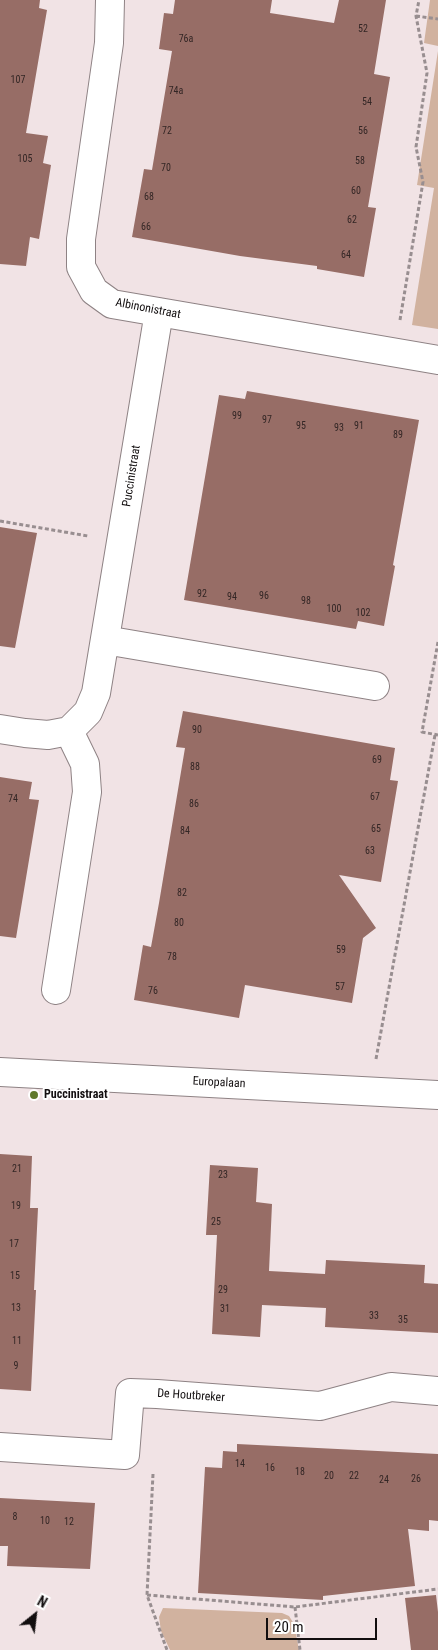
<!DOCTYPE html>
<html>
<head>
<meta charset="utf-8">
<style>
	body { margin:0 }
	#map { position:relative; width:438px; height:1650px; overflow:hidden; background:#f1e3e5; font-family:"Roboto Condensed",sans-serif }
	canvas { display:block }
	.north { position:absolute; left:10px; top:1590px; width:50px; height:50px; -webkit-text-stroke:4px #fff; paint-order:stroke; rotate:29deg; font-size:14px; font-weight:700; line-height:20px; text-align:center; color:#120e0f }
	.north::after { content:''; display:block; margin:auto; width:18px; height:22px; background:#120e0f; clip-path:polygon(50% 0,100% 100%,50% 72%,0 100%) }
	.scale { position:absolute; left:266px; top:1618px; width:111px; height:22px; box-sizing:border-box; border:2px solid #120e0f; border-top:0; padding-left:6px; font-size:15px; line-height:18px; white-space:nowrap; color:#120e0f; -webkit-text-stroke:4px #fff; paint-order:stroke }
</style>
</head>
<body>
<div id="map">
<canvas width="438" height="1650"></canvas>
<div class="north">N</div>
<div class="scale">20 m</div>
</div>
<script>
const context = document.querySelector('canvas').getContext('2d');
context.lineJoin = 'round';
function fillPath(path, color) { context.fillStyle = color; context.fill(path, 'evenodd'); }
const toPath = rows => new Path2D(rows.map(r => 'M' + r).join(''));
function stroke(path, color, width, dash) { context.strokeStyle = color; context.lineWidth = width; context.lineCap = dash ? 'butt' : 'round'; context.setLineDash(dash || []); context.stroke(path); }
function write(font, color, halo, rows, align = 'center') {
  context.font = font + ' "Roboto Condensed",sans-serif'; context.lineWidth = 4; context.setLineDash([]); context.textBaseline = 'middle'; context.strokeStyle = halo; context.fillStyle = color; for (const [text, x, y, turn = 0] of rows) {
    context.save(); context.translate(x, y); context.rotate((+turn || 0) * Math.PI / 180); context.textAlign = isNaN(turn) ? turn : align; if (halo) context.strokeText(text, 0, 0); context.fillText(text, 0, 0); context.restore();
  }
}
const green = toPath([
	[430,0,438,0,438,46,424,43],
	[438,51,438,329,412,325,434,188,417,185],
	[163,1608,282,1613,289,1616,294,1624,299,1650,170,1650,161,1631,159,1617]
]);
const building = toPath([
	[0,0,40,0,39,8,47,10,26,133,48,136,43,163,51,165,39,239,30,237,26,266,0,264],
	[175,0,272,0,270,13,334,23,339,0,386,0,374,74,390,77,368,207,376,208,364,277,317,269,317,266,240,256,132,237,144,169,152,170,172,51,159,49,164,13,173,14],
	[247,391,419,420,393,565,395,566,384,626,358,621,356,629,184,600,219,395,245,399],
	[0,527,37,533,15,648,0,646],
	[183,711,395,748,390,780,398,781,381,882,339,875,376,928,363,938,352,1003,245,985,239,1018,134,1000,143,945,151,947,159,903,185,748,176,747],
	[0,777,32,782,29,799,39,800,16,938,0,936],
	[0,1154,32,1156,30,1208,38,1208,34,1290,36,1290,31,1391,0,1389],
	[210,1165,258,1168,256,1202,272,1204,269,1271,325,1274,326,1260,425,1265,424,1283,438,1284,438,1333,325,1327,326,1308,262,1305,260,1337,212,1334,217,1235,206,1235],
	[237,1444,438,1454,438,1521,429,1520,429,1531,408,1529,415,1586,323,1596,323,1600,198,1593,205,1467,222,1468,223,1451,237,1452],
	[0,1498,95,1503,90,1569,7,1566,8,1546,0,1546],
	[436,1595,438,1612,438,1650,411,1650,405,1598]
]);
const path = toPath([
	[416,16,438,19],
	[400,320,423,182,416,147,427,73,416,16,419,0],
	[0,521,88,536],
	[438,642,422,732,438,735],
	[376,1059,435,735],
	[153,1474,147,1595,167,1650],
	[147,1595,295,1607,438,1589],
	[295,1607,300,1650]
]);
const street = toPath([
	[110,0,109,43,81,239,81,267,94,291,112,304,438,360],
	[105,640,375,686],
	[0,729,25,733,48,735,69,731,88,712,96,693,159,312],
	[56,990,87,792,85,764,69,731],
	[0,1447,125,1455,130,1393,157,1394,320,1406,391,1387,438,1391]
]);
const secondary = toPath([
	[0,1072,438,1095]
]);
const markers = [
	[34,1095,5,"#60792b"]
];
const numberNames = [
	["52",363,29],
	["76a",186,39],
	["107",18,80],
	["74a",176,91],
	["54",367,102],
	["72",167,131],
	["56",363,131],
	["105",25,159],
	["58",360,161],
	["70",166,168],
	["60",356,191],
	["68",149,197],
	["62",352,220],
	["66",146,227],
	["64",346,255],
	["99",237,416],
	["97",267,420],
	["95",301,426],
	["91",359,426],
	["93",339,428],
	["89",398,435],
	["92",202,594],
	["96",264,596],
	["94",232,597],
	["98",306,601],
	["100",334,609],
	["102",363,613],
	["90",197,730],
	["69",377,760],
	["88",195,767],
	["67",375,797],
	["74",13,799],
	["86",194,804],
	["65",376,829],
	["84",185,831],
	["63",370,851],
	["82",182,893],
	["80",179,923],
	["59",341,950],
	["78",172,957],
	["57",340,987],
	["76",153,991],
	["21",17,1169],
	["23",223,1175],
	["19",16,1206],
	["25",216,1222],
	["17",14,1244],
	["15",15,1276],
	["29",223,1290],
	["13",16,1308],
	["31",225,1309],
	["33",374,1316],
	["35",403,1320],
	["11",17,1341],
	["9",16,1366],
	["14",240,1464],
	["16",270,1468],
	["18",300,1472],
	["20",329,1476],
	["22",354,1476],
	["26",416,1479],
	["24",384,1480],
	["8",15,1517],
	["10",45,1521],
	["12",69,1522]
];
const streetNames = [
	["Albinonistraat",148,309,11],
	["Puccinistraat",132,476,-81],
	["Europalaan",219,1083,3],
	["De Houtbreker",191,1396,4]
];
const poiNames = [
	["Puccinistraat",44,1095]
];
fillPath(green, '#d1b29f');
fillPath(building, '#976d66');
stroke(street, '#8e8284', 30);
stroke(secondary, '#8e8284', 30);
stroke(path, '#988e90', 3, [4, 2.5]);
stroke(street, '#fff', 28);
stroke(secondary, '#fff', 28);
for (const [x, y, r, color] of markers) { const dot = new Path2D(); dot.arc(x, y, r, 0, 2 * Math.PI); context.fillStyle = color; context.fill(dot); stroke(dot, '#fff', 2); }
write('10px', '#332625', null, numberNames);
write('12px', '#120e0f', '#fff', streetNames);
write('bold 12px', '#120e0f', '#fff', poiNames, 'left');
</script>
</body>
</html>
